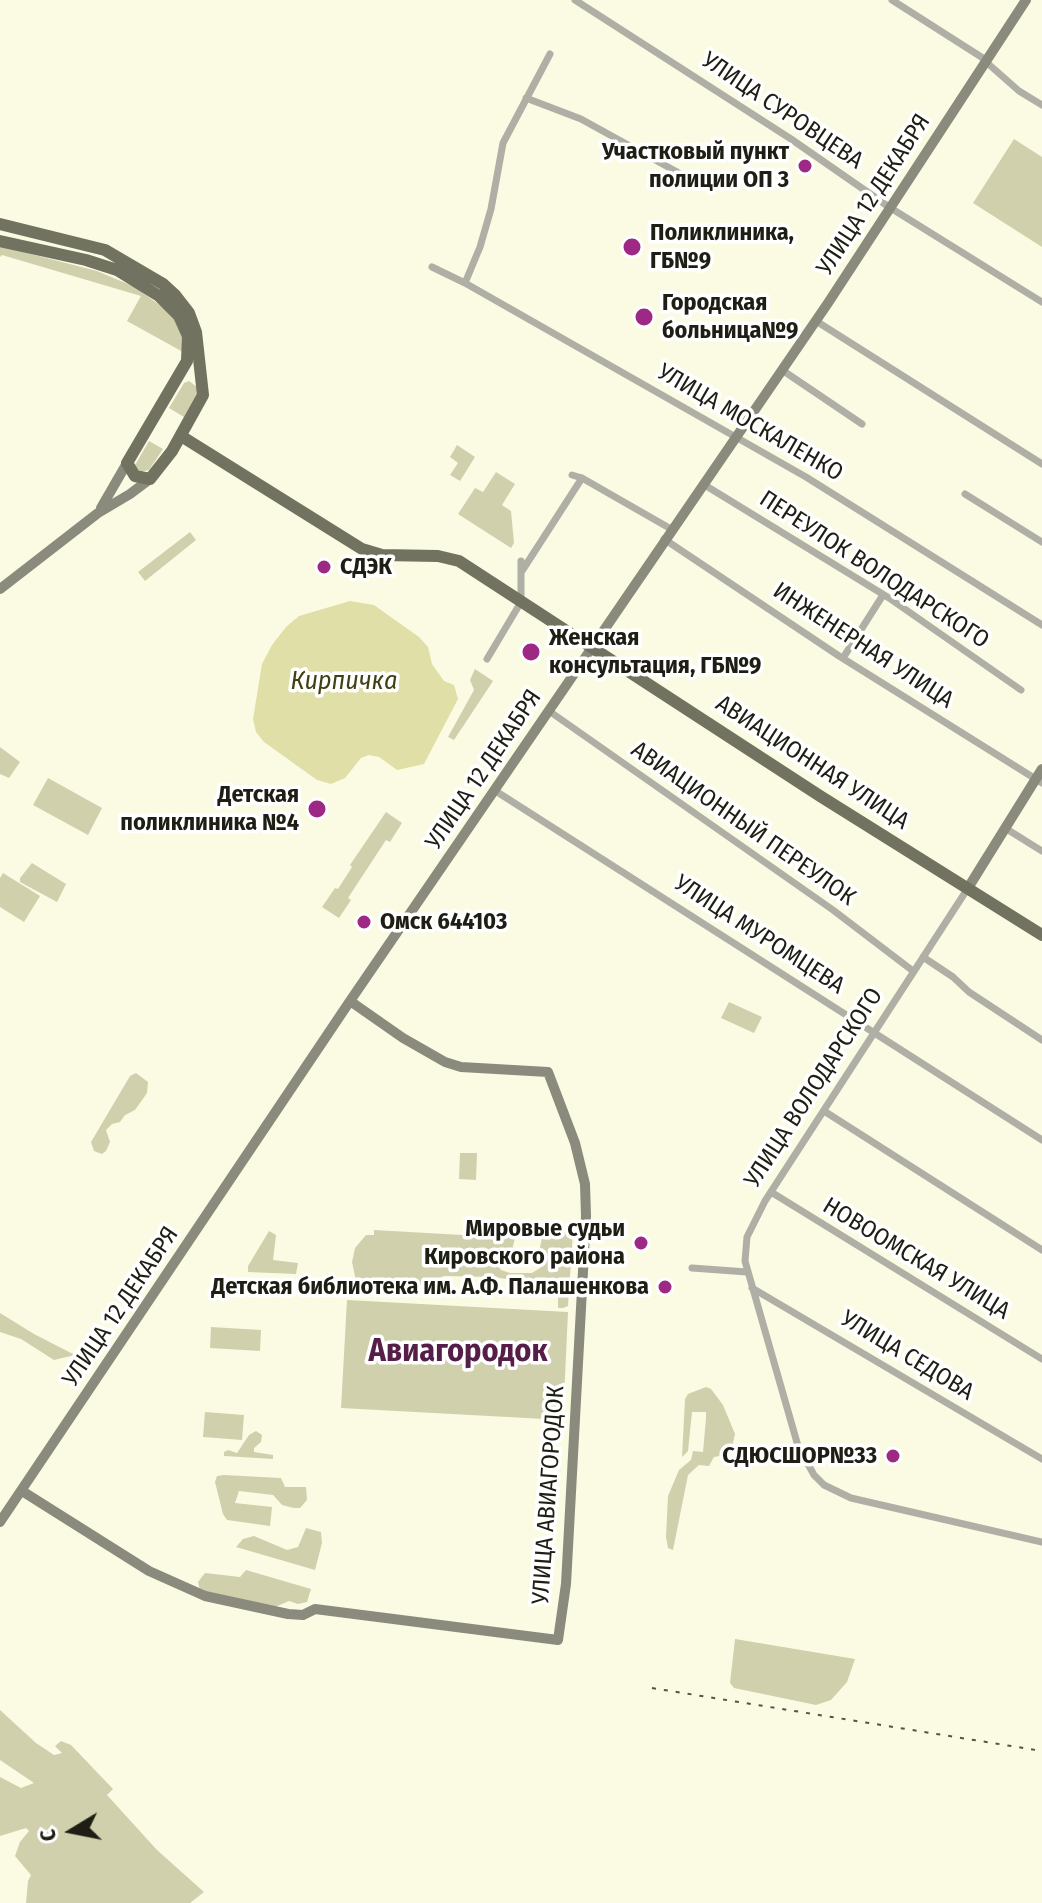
<!DOCTYPE html>
<html>
<head>
<meta charset="utf-8">
<style>
	body { margin:0 }
	#map { position:relative; width:1042px; height:1903px; overflow:hidden; background:#fbfbe4; font-family:"Fira Sans Condensed",sans-serif }
	canvas { display:block }
	.north { position:absolute; left:32px; top:1791px; width:80px; height:80px; -webkit-text-stroke:6px #fff; paint-order:stroke; rotate:260deg; font-size:22px; font-weight:700; line-height:32px; text-align:center; color:#1e1e15 }
	.north::after { content:''; display:block; margin:auto; width:28px; height:36px; background:#1e1e15; clip-path:polygon(50% 0,100% 100%,50% 72%,0 100%) }
</style>
</head>
<body>
<div id="map">
<canvas width="1042" height="1903"></canvas>
<div class="north">С</div>
</div>
<script>
const context = document.querySelector('canvas').getContext('2d');
context.lineJoin = 'round';
function fillPath(path, color) { context.fillStyle = color; context.fill(path, 'evenodd'); }
const toPath = rows => new Path2D(rows.map(r => 'M' + r).join(''));
function stroke(path, color, width, dash) { context.strokeStyle = color; context.lineWidth = width; context.lineCap = dash ? 'butt' : 'round'; context.setLineDash(dash || []); context.stroke(path); }
function write(font, color, halo, rows, align = 'center') {
  context.font = font + ' "Fira Sans Condensed",sans-serif'; context.lineWidth = 7; context.setLineDash([]); context.textBaseline = 'middle'; context.strokeStyle = halo; context.fillStyle = color; for (const [text, x, y, turn = 0] of rows) {
    context.save(); context.translate(x, y); context.rotate((+turn || 0) * Math.PI / 180); context.textAlign = isNaN(turn) ? turn : align; if (halo) context.strokeText(text, 0, 0); context.fillText(text, 0, 0); context.restore();
  }
}
const green = toPath([
	[1014,139,1042,157,1042,247,973,203],
	[0,246,97,271,135,287,162,307,177,322,184,338,183,352,127,321,141,296,2,255,0,257],
	[189,381,197,387,197,393,184,417,169,408,184,383],
	[149,441,163,449,149,470,140,472,135,465],
	[457,445,475,457,460,481,450,475,458,463,450,457],
	[496,472,515,484,502,505,511,511,514,543,511,548,458,514,475,488,483,492],
	[190,532,196,540,145,581,138,572],
	[475,669,493,681,454,740,448,737,474,690,470,680],
	[0,747,20,762,9,778,0,774],
	[48,778,102,808,88,835,33,805],
	[386,812,402,823,390,842,386,840,348,898,351,900,339,918,322,907,335,888,338,889,352,867,350,865],
	[32,863,66,884,57,902,20,882,20,878],
	[3,873,40,896,24,922,0,907,0,878],
	[729,1002,762,1017,754,1033,721,1018],
	[136,1073,148,1082,147,1093,135,1110,125,1115,120,1122,112,1124,106,1130,110,1142,106,1151,102,1154,94,1151,91,1142,130,1076],
	[460,1153,477,1153,476,1180,459,1179],
	[558,1227,569,1228,573,1232,568,1306,563,1308,558,1308,558,1292,521,1290,506,1279,494,1277,444,1276,426,1285,356,1281,352,1262,355,1248,366,1235,374,1235,374,1230,515,1238,512,1250,498,1261,497,1264,501,1270,510,1273,532,1273,540,1268,543,1260,540,1247,543,1234],
	[269,1231,276,1235,273,1260,298,1263,296,1274,248,1272,248,1266],
	[347,1300,568,1312,563,1420,341,1408],
	[0,1313,34,1334,75,1355,54,1360,21,1339,0,1332],
	[211,1327,261,1330,260,1351,210,1348],
	[706,1387,711,1389,723,1405,735,1434,732,1447,720,1456,714,1457,709,1466,699,1465,688,1475,673,1550,668,1548,666,1537,668,1496,679,1470,691,1460,693,1451,703,1452,706,1418,706,1412,692,1412,688,1451,682,1457,685,1399,688,1394],
	[205,1412,244,1415,242,1440,203,1437],
	[256,1431,262,1435,261,1442,254,1448,254,1452,273,1455,273,1459,224,1456,224,1452,228,1450,237,1453,249,1435],
	[224,1475,281,1478,285,1487,306,1487,307,1500,300,1508,294,1508,282,1505,273,1495,239,1491,235,1503,272,1507,270,1526,227,1520,223,1514,215,1482,217,1476],
	[306,1528,321,1532,322,1543,315,1570,236,1547,243,1539,254,1536,287,1550,298,1547],
	[246,1570,311,1589,307,1602,298,1604,289,1601,275,1607,200,1590,198,1582,205,1573,240,1577],
	[735,1639,855,1659,847,1682,831,1700,816,1705,734,1688,730,1683],
	[0,1710,36,1743,54,1755,62,1753,55,1746,61,1741,71,1745,113,1789,107,1795,157,1850,204,1892,190,1903,26,1903,28,1881,31,1875,15,1856,20,1842,29,1831,26,1828,0,1836,0,1777,21,1788,34,1783,0,1760]
]);
const water = toPath([
	[350,601,374,605,419,637,428,647,432,664,444,681,454,685,458,699,424,764,397,770,379,757,369,755,361,758,345,778,331,784,317,780,264,742,256,732,253,719,262,664,272,645,286,627,299,616]
]);
const street = toPath([
	[575,0,791,139,889,207,1042,302],
	[892,0,986,60],
	[985,61,1019,91,1042,105],
	[526,98,581,119,697,183],
	[432,267,465,283,806,477,1042,625],
	[465,283,480,247,491,209,503,143,550,54],
	[816,321,1042,464],
	[782,370,862,424],
	[572,475,582,478,671,529],
	[703,484,889,598,1021,690],
	[965,494,1042,542],
	[664,539,839,656,1042,783],
	[522,571,582,478],
	[843,658,883,595],
	[487,659,521,602,521,561],
	[549,711,833,910,913,971],
	[494,790,1042,1140],
	[1005,828,1042,851],
	[968,888,765,1201,747,1237,745,1261,798,1446,814,1475,824,1485,851,1498,1042,1542],
	[923,957,953,977,969,992,1042,1040],
	[824,1111,1042,1250],
	[771,1192,1042,1359],
	[692,1268,747,1272],
	[752,1288,1042,1459]
]);
const secondary = toPath([
	[101,508,127,463],
	[0,589,98,513,130,494,150,479],
	[968,888,1042,769],
	[22,1491,149,1571,205,1596,288,1614,303,1615,315,1609,558,1640,566,1584,586,1216,585,1184,575,1143,548,1072,461,1067,445,1062,403,1038,350,1001],
	[0,1522,350,1001,828,303,1026,0]
]);
const primary = toPath([
	[0,224,105,250,163,284,175,295,189,313,196,332,203,395,172,451,150,479,135,476,127,463,187,361,188,336,179,316,159,296,117,270,86,260,0,241],
	[181,436,362,549,382,555,438,556,459,561,820,796,1042,935]
]);
const rail = toPath([
	[652,1688,1042,1751]
]);
const markers = [
	[805,166,8,"#9d2985"],
	[632,247,10,"#9d2985"],
	[644,317,10,"#9d2985"],
	[324,567,8,"#9d2985"],
	[531,652,10,"#9d2985"],
	[317,809,10,"#9d2985"],
	[364,922,8,"#9d2985"],
	[641,1243,8,"#9d2985"],
	[665,1287,8,"#9d2985"],
	[893,1456,8,"#9d2985"]
];
const streetNames = [
	["УЛИЦА СУРОВЦЕВА",782,111,34],
	["УЛИЦА 12 ДЕКАБРЯ",874,195,-57],
	["УЛИЦА МОСКАЛЕНКО",750,423,30],
	["ПЕРЕУЛОК ВОЛОДАРСКОГО",874,570,33],
	["ИНЖЕНЕРНАЯ УЛИЦА",863,646,33],
	["АВИАЦИОННАЯ УЛИЦА",812,763,33],
	["УЛИЦА 12 ДЕКАБРЯ",484,770,-56],
	["АВИАЦИОННЫЙ ПЕРЕУЛОК",743,824,35],
	["УЛИЦА МУРОМЦЕВА",759,935,33],
	["УЛИЦА ВОЛОДАРСКОГО",814,1088,-57],
	["НОВООМСКАЯ УЛИЦА",916,1259,31],
	["УЛИЦА 12 ДЕКАБРЯ",121,1307,-56],
	["УЛИЦА СЕДОВА",907,1356,31],
	["УЛИЦА АВИАГОРОДОК",549,1495,-86]
];
const poiNames = [
	["Участковый пункт",789,152],
	["полиции ОП 3",789,180],
	["Поликлиника,",650,233,"left"],
	["ГБ№9",650,261,"left"],
	["Городская",662,303,"left"],
	["больница№9",662,331,"left"],
	["СДЭК",340,567,"left"],
	["Женская",549,638,"left"],
	["консультация, ГБ№9",549,666,"left"],
	["Детская",299,795],
	["поликлиника №4",299,823],
	["Омск 644103",380,922,"left"],
	["Мировые судьи",625,1229],
	["Кировского района",625,1257],
	["Детская библиотека им. А.Ф. Палашенкова",649,1287],
	["СДЮСШОР№33",877,1456]
];
const waterNames = [
	["Кирпичка",344,682]
];
const districtNames = [
	["Авиагородок",458,1352]
];
fillPath(green, '#d0d0ad');
fillPath(water, '#dfdfa7');
stroke(street, '#afafa5', 7);
stroke(secondary, '#8b8b7d', 10);
stroke(primary, '#727260', 12);
stroke(rail, '#535347', 2, [4, 8]);
for (const [x, y, r, color] of markers) { const dot = new Path2D(); dot.arc(x, y, r, 0, 2 * Math.PI); context.fillStyle = color; context.fill(dot); stroke(dot, '#fff', 3); }
write('24px', '#1e1e15', '#fff', streetNames);
write('bold 24px', '#1e1e15', '#fff', poiNames, 'right');
write('italic 26px', '#424116', '#fff', waterNames);
write('bold 32px', '#551e48', '#fff', districtNames);
</script>
</body>
</html>
